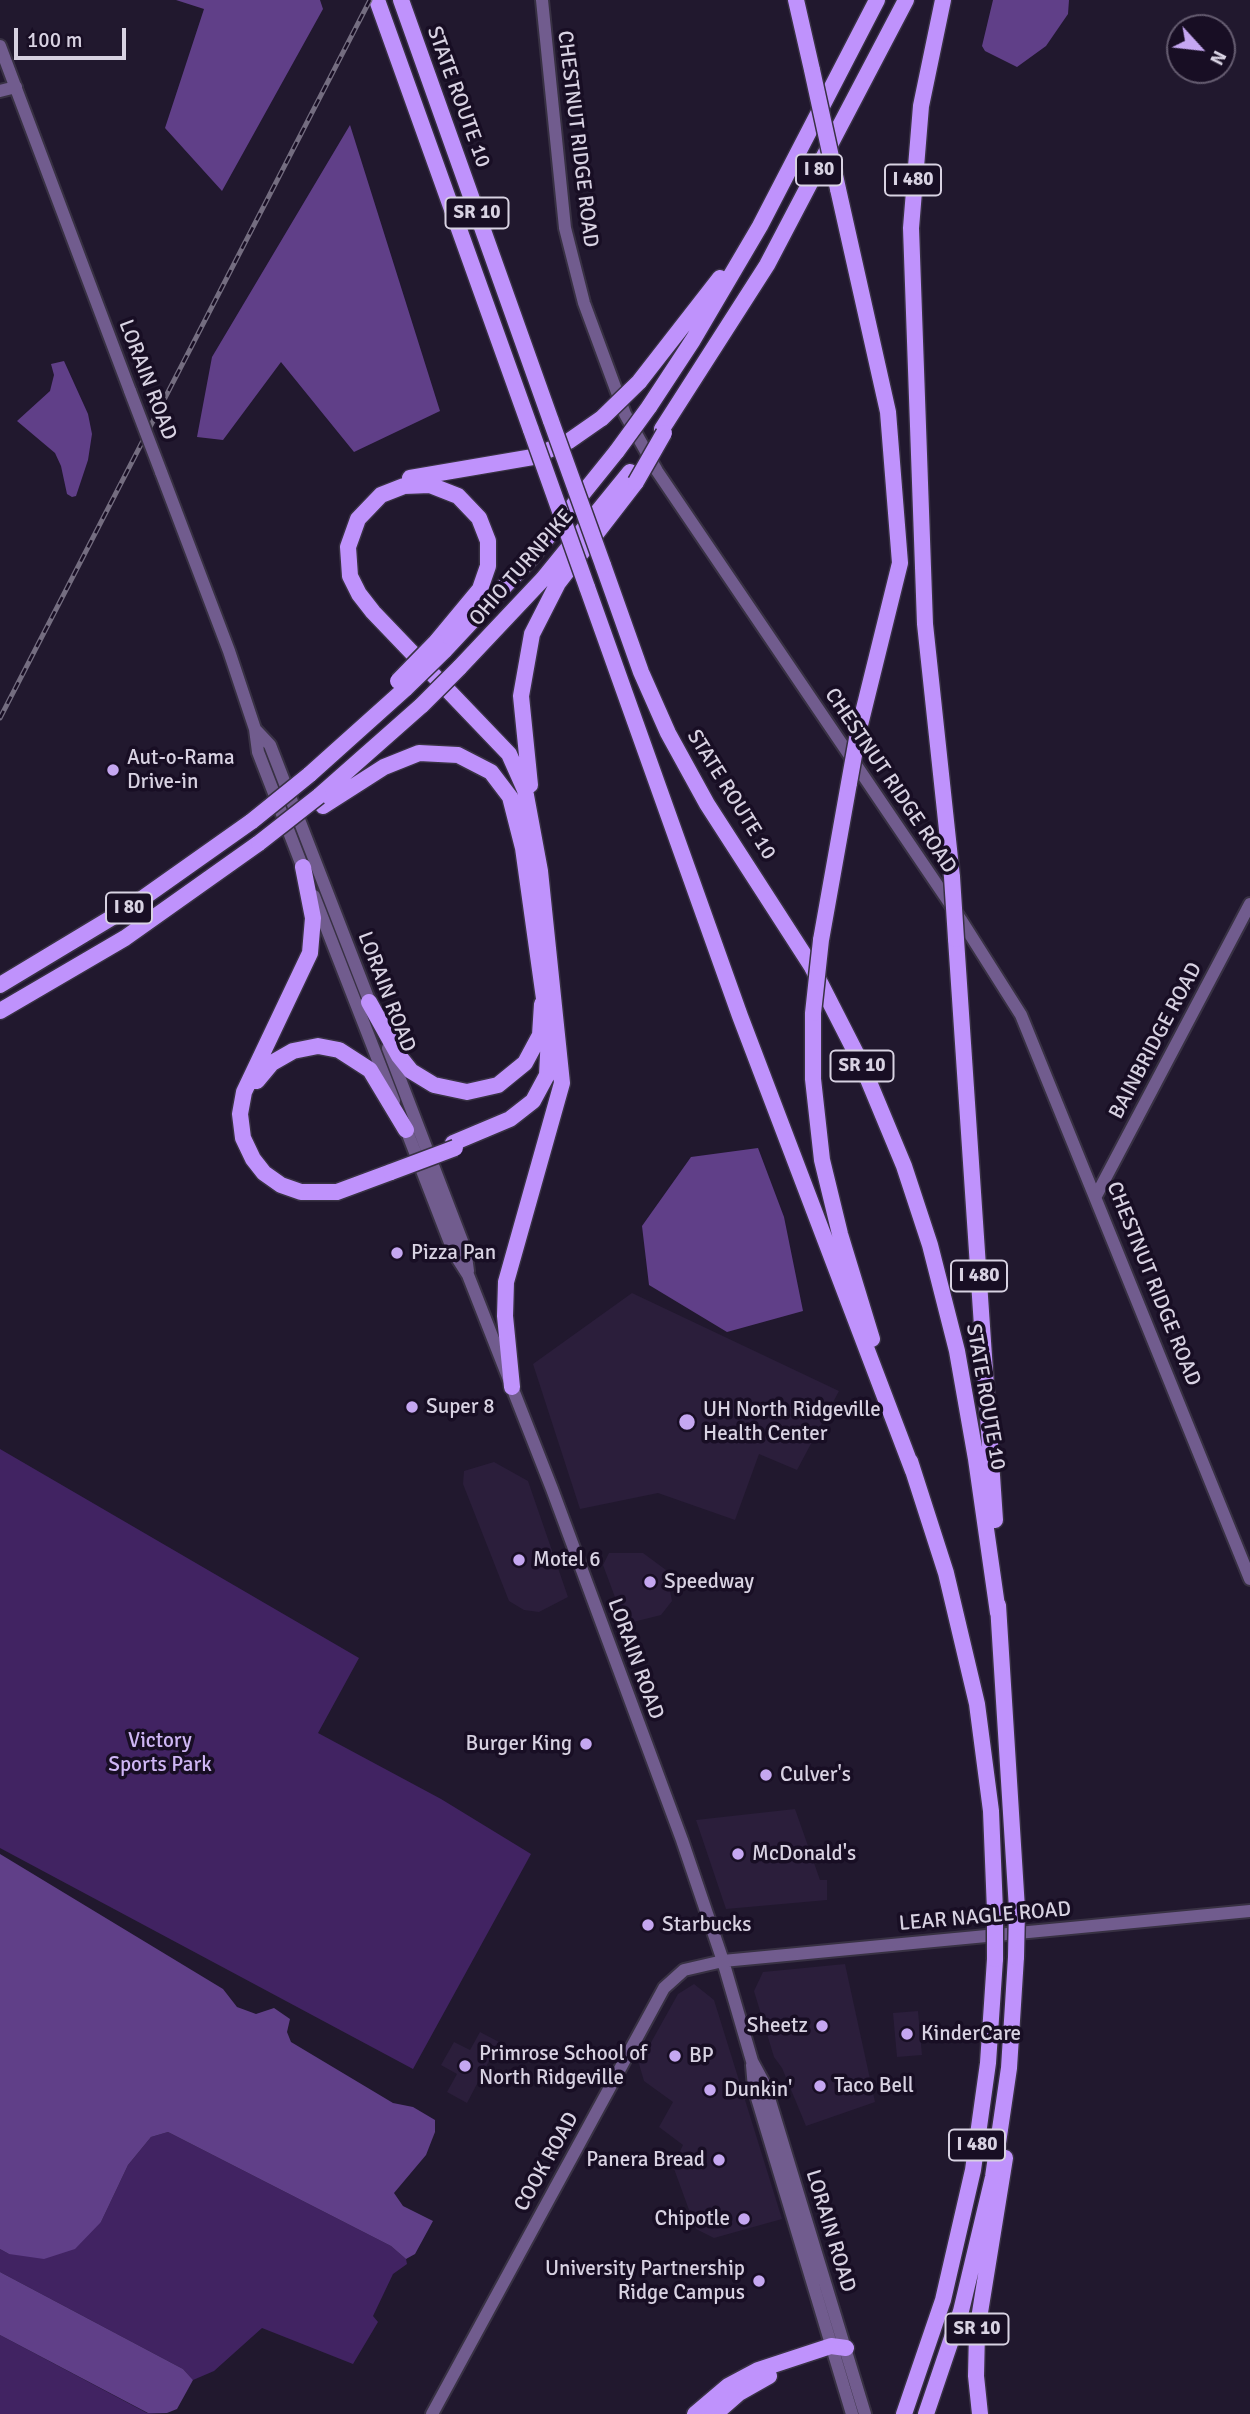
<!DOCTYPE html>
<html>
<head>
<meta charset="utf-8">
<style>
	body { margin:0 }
	#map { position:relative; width:1250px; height:2414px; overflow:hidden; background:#21182e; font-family:Signika,sans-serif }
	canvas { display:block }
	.north { position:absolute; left:1166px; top:14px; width:70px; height:70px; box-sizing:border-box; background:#180e24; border:2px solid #655c70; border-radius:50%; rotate:117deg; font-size:19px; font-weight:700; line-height:28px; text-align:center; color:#d8d2e2 }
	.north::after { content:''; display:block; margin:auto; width:24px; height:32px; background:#c5a7f1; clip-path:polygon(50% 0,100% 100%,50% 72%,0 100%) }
	.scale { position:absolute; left:14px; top:28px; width:112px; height:32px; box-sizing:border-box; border:4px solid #d8d2e2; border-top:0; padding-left:9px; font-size:21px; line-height:24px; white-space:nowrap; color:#d8d2e2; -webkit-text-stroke:5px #180e24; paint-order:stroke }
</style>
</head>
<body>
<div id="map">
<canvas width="1250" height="2414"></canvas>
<div class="north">N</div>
<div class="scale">100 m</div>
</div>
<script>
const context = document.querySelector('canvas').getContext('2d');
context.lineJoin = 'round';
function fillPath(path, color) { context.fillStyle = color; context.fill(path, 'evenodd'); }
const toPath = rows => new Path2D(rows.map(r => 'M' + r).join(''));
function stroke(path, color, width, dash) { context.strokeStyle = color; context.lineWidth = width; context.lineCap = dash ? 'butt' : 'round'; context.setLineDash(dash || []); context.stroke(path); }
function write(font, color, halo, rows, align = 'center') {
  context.font = font + ' Signika,sans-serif'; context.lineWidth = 7; context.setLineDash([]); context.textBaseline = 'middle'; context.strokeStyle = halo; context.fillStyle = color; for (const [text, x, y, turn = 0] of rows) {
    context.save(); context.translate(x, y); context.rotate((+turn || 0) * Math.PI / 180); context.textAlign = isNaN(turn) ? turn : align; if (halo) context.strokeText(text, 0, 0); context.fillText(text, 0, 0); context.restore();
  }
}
const built = toPath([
	[632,1293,839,1391,797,1470,759,1454,735,1520,658,1493,580,1509,533,1364],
	[494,1462,528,1481,568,1597,539,1612,524,1610,509,1601,463,1484,464,1471],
	[609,1553,643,1553,666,1570,672,1601,661,1615,625,1624,603,1565],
	[795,1809,820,1880,827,1880,827,1900,726,1909,696,1820],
	[845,1964,875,2102,806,2126,782,2068,774,2057,754,1991,763,1972],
	[694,1984,714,2000,782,2219,714,2238,696,2229,673,2166,683,2145,659,2127,673,2102,644,2081,639,2064,678,1994],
	[918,2011,922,2055,897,2057,893,2013],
	[480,2032,499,2042,467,2103,447,2092,457,2074,441,2065,454,2042,470,2050]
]);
const green = toPath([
	[0,1449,359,1658,318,1733,441,1799,531,1854,413,2069,0,1848],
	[168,2132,391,2246,406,2259,407,2264,393,2274,373,2316,378,2322,353,2364,262,2328,214,2371,193,2380,183,2369,0,2272,0,2249,9,2254,101,2222,128,2165,151,2137],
	[0,2335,147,2413,167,2414,0,2414]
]);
const water = toPath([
	[176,0,320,0,323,9,222,191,165,128,204,9],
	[993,0,1069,0,1068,14,1046,46,1017,67,985,51,982,46],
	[350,125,440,411,354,452,281,362,223,440,197,437,212,357],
	[64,361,88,414,92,434,88,460,76,496,72,497,67,494,61,466,55,453,17,421,50,391,54,375,51,364],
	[758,1148,784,1217,803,1311,727,1332,649,1285,642,1226,691,1157],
	[0,1854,223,1989,237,2007,256,2014,274,2008,290,2019,287,2032,291,2042,393,2103,413,2107,435,2120,435,2132,426,2155,394,2193,403,2206,433,2221,415,2254,406,2259,391,2246,168,2132,151,2137,128,2165,101,2222,75,2249,44,2259,9,2254,0,2249],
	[0,2272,183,2369,193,2380,177,2409,167,2413,148,2413,0,2335]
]);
const secondary = toPath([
	[542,0,565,228,584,303,625,414,657,471,961,920,1021,1015,1250,1579],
	[0,46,130,391],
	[0,91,16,87],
	[161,472,229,651,255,729,258,752,306,876],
	[255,729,270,745,372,1008],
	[314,896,394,1101],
	[388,1048,465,1249,468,1271],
	[404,1124,454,1253,468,1275,552,1489,682,1840,723,1961,752,2061,765,2085,865,2414],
	[1096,1196,1250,904],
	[752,2065,754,2088,852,2414],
	[432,2414,664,1988,684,1970,723,1961,1250,1911]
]);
const highway = toPath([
	[377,0,531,430],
	[401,0,551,421],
	[796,0,812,70],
	[943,0,921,106,911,228,925,624,952,877],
	[838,189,888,412,900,563,858,733],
	[639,382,720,278],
	[649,407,693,340,760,226,877,0],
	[662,429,767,265,906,0],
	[410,478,533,457,569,441,602,418],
	[603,565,641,672,668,733,707,804,812,967,862,1065,904,1166,930,1245,957,1351,976,1459,998,1613],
	[587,587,740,1016,913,1471],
	[436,642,480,589,488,566,488,541,479,518,458,496,430,485,404,486,381,495,358,519,348,547,350,576,359,594,373,612,509,754,525,790,540,871,562,1083,506,1282,505,1316,512,1387],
	[444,651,530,559,617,451],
	[459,668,543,579,630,472],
	[309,775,406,688],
	[530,785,521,696,532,634,558,583,636,482],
	[319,796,422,705],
	[323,806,384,767,419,753,458,755,491,772,510,797,523,848,546,1013],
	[523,848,523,812],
	[303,867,313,918,310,953,244,1092,240,1114,243,1138,253,1159,264,1173,281,1185,301,1192,337,1192,391,1172],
	[956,939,995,1520],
	[821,940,849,783],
	[0,985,136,903,252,821],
	[369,1002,399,1056,411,1071,434,1085,467,1092,498,1085,525,1063,540,1035,542,1004],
	[0,1011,125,938,259,843],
	[813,1013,813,1079,822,1160,840,1234,872,1339],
	[257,1081,272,1063,293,1051,318,1046,339,1050,370,1070,406,1130],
	[453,1143,510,1119,533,1101,547,1075,549,1036],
	[910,1461,946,1573,977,1704,991,1811,995,1911],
	[998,1605,1017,1909],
	[695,2414,728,2386,758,2370,831,2346,846,2348],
	[715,2414,739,2393,769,2376],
	[904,2414,943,2300,973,2170,988,2063,995,1959],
	[926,2414,961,2311,993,2177,1009,2068,1016,1957],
	[980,2414,976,2376,977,2331,1005,2158]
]);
const rail = toPath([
	[0,718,370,0]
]);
const secondaryBridge = toPath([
	[130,391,161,472]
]);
const highwayBridge = toPath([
	[812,70,838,189],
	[602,418,639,382],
	[551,421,603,565],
	[531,430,587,587],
	[617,451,649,407],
	[636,482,664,433],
	[398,681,436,642],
	[406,688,444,651],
	[422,705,459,668],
	[849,783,858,733],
	[252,821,309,775],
	[259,843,319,796],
	[952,877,956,939],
	[813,1013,821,940],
	[391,1172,455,1148],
	[995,1911,995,1959],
	[1016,1957,1017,1909]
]);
const markers = [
	[113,770,7,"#c5a7f1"],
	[397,1253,7,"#c5a7f1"],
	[412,1407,7,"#c5a7f1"],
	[687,1422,9,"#c5a7f1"],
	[519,1560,7,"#c5a7f1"],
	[650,1582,7,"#c5a7f1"],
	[586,1744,7,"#c5a7f1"],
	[766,1775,7,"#c5a7f1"],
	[738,1854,7,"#c5a7f1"],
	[648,1925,7,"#c5a7f1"],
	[822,2026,7,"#c5a7f1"],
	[907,2034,7,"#c5a7f1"],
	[675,2056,7,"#c5a7f1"],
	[465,2066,7,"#c5a7f1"],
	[820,2086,7,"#c5a7f1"],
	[710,2090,7,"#c5a7f1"],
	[719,2160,7,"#c5a7f1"],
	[744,2219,7,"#c5a7f1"],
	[759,2281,7,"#c5a7f1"]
];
const shields = [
	[819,170,46],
	[913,180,56],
	[477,213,63],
	[129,908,46],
	[862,1066,63],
	[979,1276,56],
	[977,2145,56],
	[977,2329,63]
];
const shieldNames = [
	["I 80",819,170],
	["I 480",913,180],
	["SR 10",477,213],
	["I 80",129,908],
	["SR 10",862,1066],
	["I 480",979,1276],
	["I 480",977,2145],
	["SR 10",977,2329]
];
const streetNames = [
	["STATE ROUTE 10",458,97,70],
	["CHESTNUT RIDGE ROAD",577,139,83],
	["LORAIN ROAD",147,380,69],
	["OHIO TURNPIKE",522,568,-49],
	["CHESTNUT RIDGE ROAD",890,781,56],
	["STATE ROUTE 10",731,795,58],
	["LORAIN ROAD",386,992,69],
	["BAINBRIDGE ROAD",1156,1041,-62],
	["CHESTNUT RIDGE ROAD",1153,1284,68],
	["STATE ROUTE 10",985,1397,80],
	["LORAIN ROAD",635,1659,70],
	["LEAR NAGLE ROAD",985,1917,-5],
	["COOK ROAD",547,2162,-61],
	["LORAIN ROAD",830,2231,73]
];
const poiNames = [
	["Aut-o-Rama",127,758],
	["Drive-in",127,782],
	["Pizza Pan",411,1253],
	["Super 8",426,1407],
	["UH North Ridgeville",703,1410],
	["Health Center",703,1434],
	["Motel 6",533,1560],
	["Speedway",664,1582],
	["Burger King",572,1744,"right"],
	["Culver's",780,1775],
	["McDonald's",752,1854],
	["Starbucks",662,1925],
	["Sheetz",808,2026,"right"],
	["KinderCare",921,2034],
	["Primrose School of",479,2054],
	["North Ridgeville",479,2078],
	["BP",689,2056],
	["Taco Bell",834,2086],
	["Dunkin'",724,2090],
	["Panera Bread",705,2160,"right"],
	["Chipotle",730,2219,"right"],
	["University Partnership",745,2269,"right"],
	["Ridge Campus",745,2293,"right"]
];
const parkNames = [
	["Victory",160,1741],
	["Sports Park",160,1765]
];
fillPath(built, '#2b1e3b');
fillPath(green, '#412362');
fillPath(water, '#603f88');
stroke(secondary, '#383143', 16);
stroke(highway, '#383143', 19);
stroke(secondary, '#715c8e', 12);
stroke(highway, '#bf92fc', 16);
stroke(rail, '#746d80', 5);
stroke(rail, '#180e24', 2.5, [8]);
stroke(secondaryBridge, '#383143', 16, []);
stroke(highwayBridge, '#383143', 19, []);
stroke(secondaryBridge, '#715c8e', 12);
stroke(highwayBridge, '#bf92fc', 16);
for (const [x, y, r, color] of markers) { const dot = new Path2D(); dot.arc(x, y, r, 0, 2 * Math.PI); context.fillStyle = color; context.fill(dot); stroke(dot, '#180e24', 2.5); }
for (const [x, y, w] of shields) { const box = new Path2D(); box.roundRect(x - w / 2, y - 15.5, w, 31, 5); context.fillStyle = '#180e24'; context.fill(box); stroke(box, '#d8d2e2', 2); }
write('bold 19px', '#d8d2e2', null, shieldNames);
write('21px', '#d8d2e2', '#180e24', streetNames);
write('21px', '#d8d2e2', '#180e24', poiNames, 'left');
write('21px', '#cfb6f5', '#180e24', parkNames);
</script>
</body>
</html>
